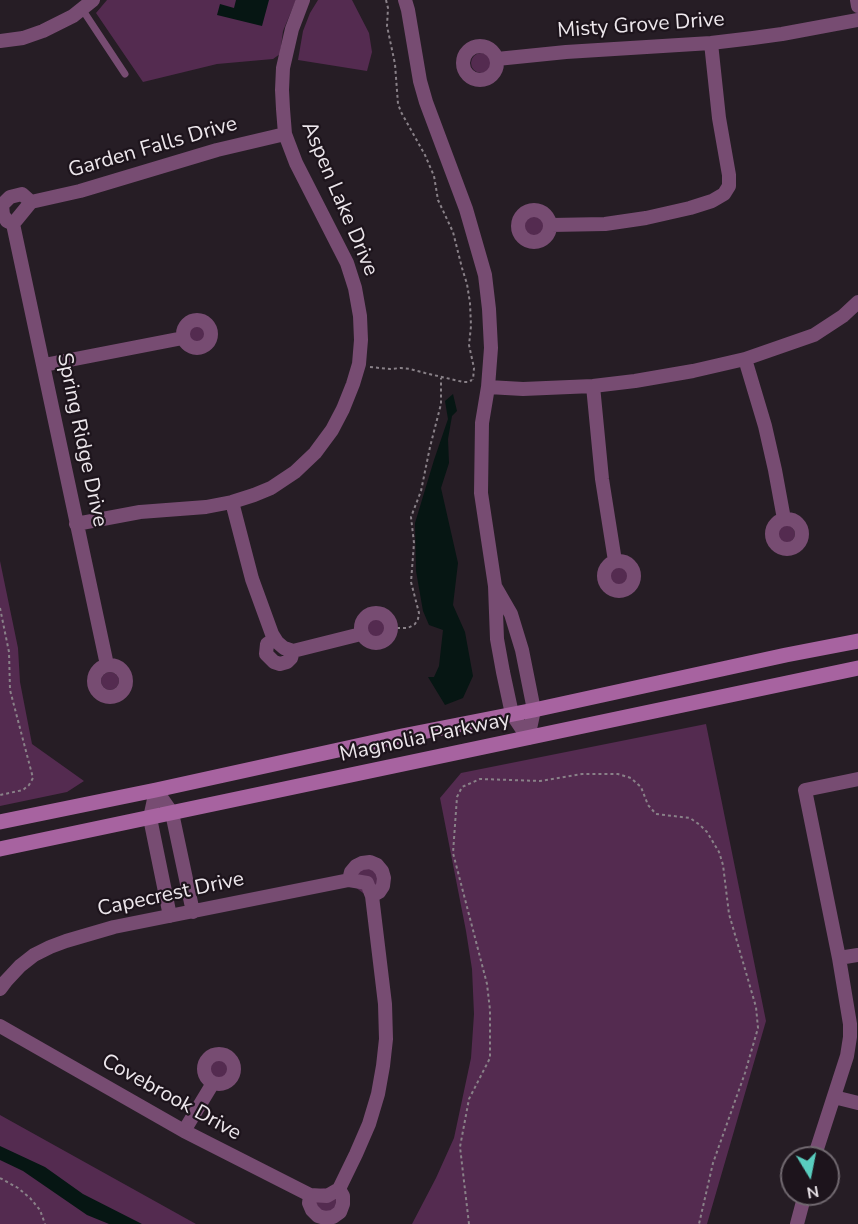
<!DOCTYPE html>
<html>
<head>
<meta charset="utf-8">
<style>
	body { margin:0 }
	#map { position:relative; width:858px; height:1224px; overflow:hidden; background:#261d25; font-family:"Nunito Sans",sans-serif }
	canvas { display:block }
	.north { position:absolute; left:780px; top:1146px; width:60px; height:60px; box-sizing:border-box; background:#1d141c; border:2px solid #70686f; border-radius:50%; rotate:170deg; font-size:16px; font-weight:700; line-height:24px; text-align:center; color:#ede7ec }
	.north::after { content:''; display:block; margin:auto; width:21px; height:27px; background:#59cebf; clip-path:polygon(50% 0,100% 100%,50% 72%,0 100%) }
</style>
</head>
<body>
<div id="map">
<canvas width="858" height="1224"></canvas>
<div class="north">N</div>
</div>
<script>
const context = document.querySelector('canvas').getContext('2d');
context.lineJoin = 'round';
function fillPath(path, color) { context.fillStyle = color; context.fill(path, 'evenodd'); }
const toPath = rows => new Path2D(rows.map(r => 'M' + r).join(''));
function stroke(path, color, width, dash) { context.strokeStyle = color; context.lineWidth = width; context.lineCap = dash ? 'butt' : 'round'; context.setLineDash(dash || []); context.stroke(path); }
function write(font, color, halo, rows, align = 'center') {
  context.font = font + ' "Nunito Sans",sans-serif'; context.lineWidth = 4.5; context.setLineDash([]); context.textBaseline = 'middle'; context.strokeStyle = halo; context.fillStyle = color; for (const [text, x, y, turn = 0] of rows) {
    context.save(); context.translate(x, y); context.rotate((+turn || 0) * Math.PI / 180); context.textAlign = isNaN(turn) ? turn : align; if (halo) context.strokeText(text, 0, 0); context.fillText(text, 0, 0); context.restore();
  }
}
const green = toPath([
	[107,0,296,0,283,31,280,54,273,59,217,64,143,82,96,13],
	[318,0,352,0,369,33,372,52,367,71,298,60,303,31,310,13],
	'471 63a10 10 0 1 1 20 0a10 10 0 1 1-20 0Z',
	'524 226a10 10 0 1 1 20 0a10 10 0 1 1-20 0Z',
	'188 334a9 9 0 1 1 18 0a9 9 0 1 1-18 0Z',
	'777 534a9 9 0 1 1 18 0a9 9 0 1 1-18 0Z',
	[0,561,18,648,20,682,32,744,84,781,67,792,0,806],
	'610 576a9 9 0 1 1 18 0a9 9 0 1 1-18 0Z',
	'366 628a10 10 0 1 1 20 0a10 10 0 1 1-20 0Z',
	'101 681a9 9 0 1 1 18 0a9 9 0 1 1-18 0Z',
	[706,724,766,1021,707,1224,412,1224,436,1178,454,1138,471,1058,474,1014,472,969,466,931,440,798,461,773],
	[371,866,382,879,368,894,363,893,355,887,354,873],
	'203 1069a14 14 0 1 1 28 0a14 14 0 1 1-28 0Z',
	[0,1115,196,1224,0,1224],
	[324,1188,333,1190,340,1206,321,1216,313,1196,320,1189]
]);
const water = toPath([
	[236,0,269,0,262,26,217,15,220,4,234,8],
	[453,394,457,411,452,416,448,439,449,463,441,488,458,563,453,605,465,632,473,676,463,698,445,705,428,677,434,677,439,666,443,630,429,625,423,611,416,571,415,523,434,460,448,419,445,401],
	[0,1146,45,1167,83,1194,142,1224,109,1224,87,1215,23,1171,0,1160]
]);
const path = toPath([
	[386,0,388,8,387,26,395,64,398,104,401,112,425,155,434,176,438,200,453,232,462,268,467,284,470,303,471,326,469,345,474,368,473,380],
	[370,367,390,369,401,368,410,369,425,373,463,382,468,382,472,380],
	[0,608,9,652,10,690,33,778,29,785,23,790,0,795],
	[391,628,408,628,415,624,418,619,419,613,411,582,414,543,411,517,421,491,430,447,441,404,441,378],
	[0,1178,18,1188,30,1198,40,1210,45,1224],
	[469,1224,460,1147,469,1099,490,1058,490,1010,487,984,453,853,457,797,462,787,480,779,540,781,582,774,618,774,631,778,641,787,648,805,656,814,690,818,700,825,707,832,719,852,723,865,729,914,756,1007,758,1028,745,1073,713,1163,699,1224]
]);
const lane = toPath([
	[82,9,125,74]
]);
const street = toPath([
	[405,0,408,10,420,81,426,102,466,209,485,275,489,309,491,348,488,387,482,423,481,493,495,586,497,639,503,672,512,714,528,738],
	[857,0,858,6],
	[0,41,23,38,43,31,73,16,93,0],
	'463 63a17 17 0 1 1 34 0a17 17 0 1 1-34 0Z',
	[497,59,566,52,711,43,753,38,782,34,858,20],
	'518 226a16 16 0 1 1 32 0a16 16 0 1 1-32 0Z',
	[13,224,107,665],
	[13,224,31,202,80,191,217,150,285,134],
	[13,224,7,221,3,215,2,205,10,197,22,194,31,202],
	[551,225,605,224,646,218,690,208,712,201,724,194,729,186,729,175,719,118,711,43],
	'183 334a14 14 0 1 1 28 0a14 14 0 1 1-28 0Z',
	[745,359,765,426,775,470,784,519],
	[44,365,183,338],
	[593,386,602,479,615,561],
	[488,387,523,389,593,386,635,381,693,371,745,359,814,335,843,316,858,302],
	[232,502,252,579,272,634,277,642,284,648,293,651,361,634],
	'772 534a15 15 0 1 1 30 0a15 15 0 1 1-30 0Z',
	[76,524,140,512,206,507,232,502,254,495,271,488,295,472,315,453,332,430,343,409,353,384,359,364,361,340,360,316,355,288,347,263,296,163,285,134,283,109,282,90,283,68,292,29,303,0],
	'604 576a15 15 0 1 1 30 0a15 15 0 1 1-30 0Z',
	[496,588,511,614,522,650,534,710,528,738],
	'361 628a15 15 0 1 1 30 0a15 15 0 1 1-30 0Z',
	[275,639,267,644,266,654,274,662,280,664,287,662,291,658,293,651],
	'94 681a16 16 0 1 1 32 0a16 16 0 1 1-32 0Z',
	[156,790,150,818,170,916],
	[156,790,172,813,193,912],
	[349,880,351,872,356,866,362,863,370,862,377,865,382,871,384,878,383,886,379,892,372,896],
	[839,958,858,955],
	[0,989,6,981,20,966,34,955,50,947,66,941,114,927,349,880,367,883,372,896,385,1004,386,1039,383,1066,378,1094,369,1124,356,1154,339,1189,327,1196,310,1195,184,1131,0,1026],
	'204 1069a15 15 0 1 1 30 0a15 15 0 1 1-30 0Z',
	[834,1097,858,1103],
	[184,1131,213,1083],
	[814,1158,847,1056,850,1037,850,1024,839,958,805,790,858,779],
	[310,1195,309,1203,312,1210,318,1216,325,1218,333,1217,340,1212,343,1204,343,1196,339,1189],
	[797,1224,805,1194]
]);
const secondary = toPath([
	[0,822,156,790,402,736,534,710,786,655,858,641],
	[0,849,858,668]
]);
const streetNames = [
	["Misty Grove Drive",641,26,-4],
	["Garden Falls Drive",153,148,-16],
	["Aspen Lake Drive",339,199,67],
	["Spring Ridge Drive",81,440,78],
	["Magnolia Parkway",425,738,-12],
	["Capecrest Drive",171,895,-12],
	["Covebrook Drive",171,1098,29]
];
fillPath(green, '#542b50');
fillPath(water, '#061613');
stroke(path, '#898188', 2, [3, 3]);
stroke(lane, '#774c72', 7);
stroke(street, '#774c72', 14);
stroke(secondary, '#a763a0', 15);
write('21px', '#ede7ec', '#1d141c', streetNames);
</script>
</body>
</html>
